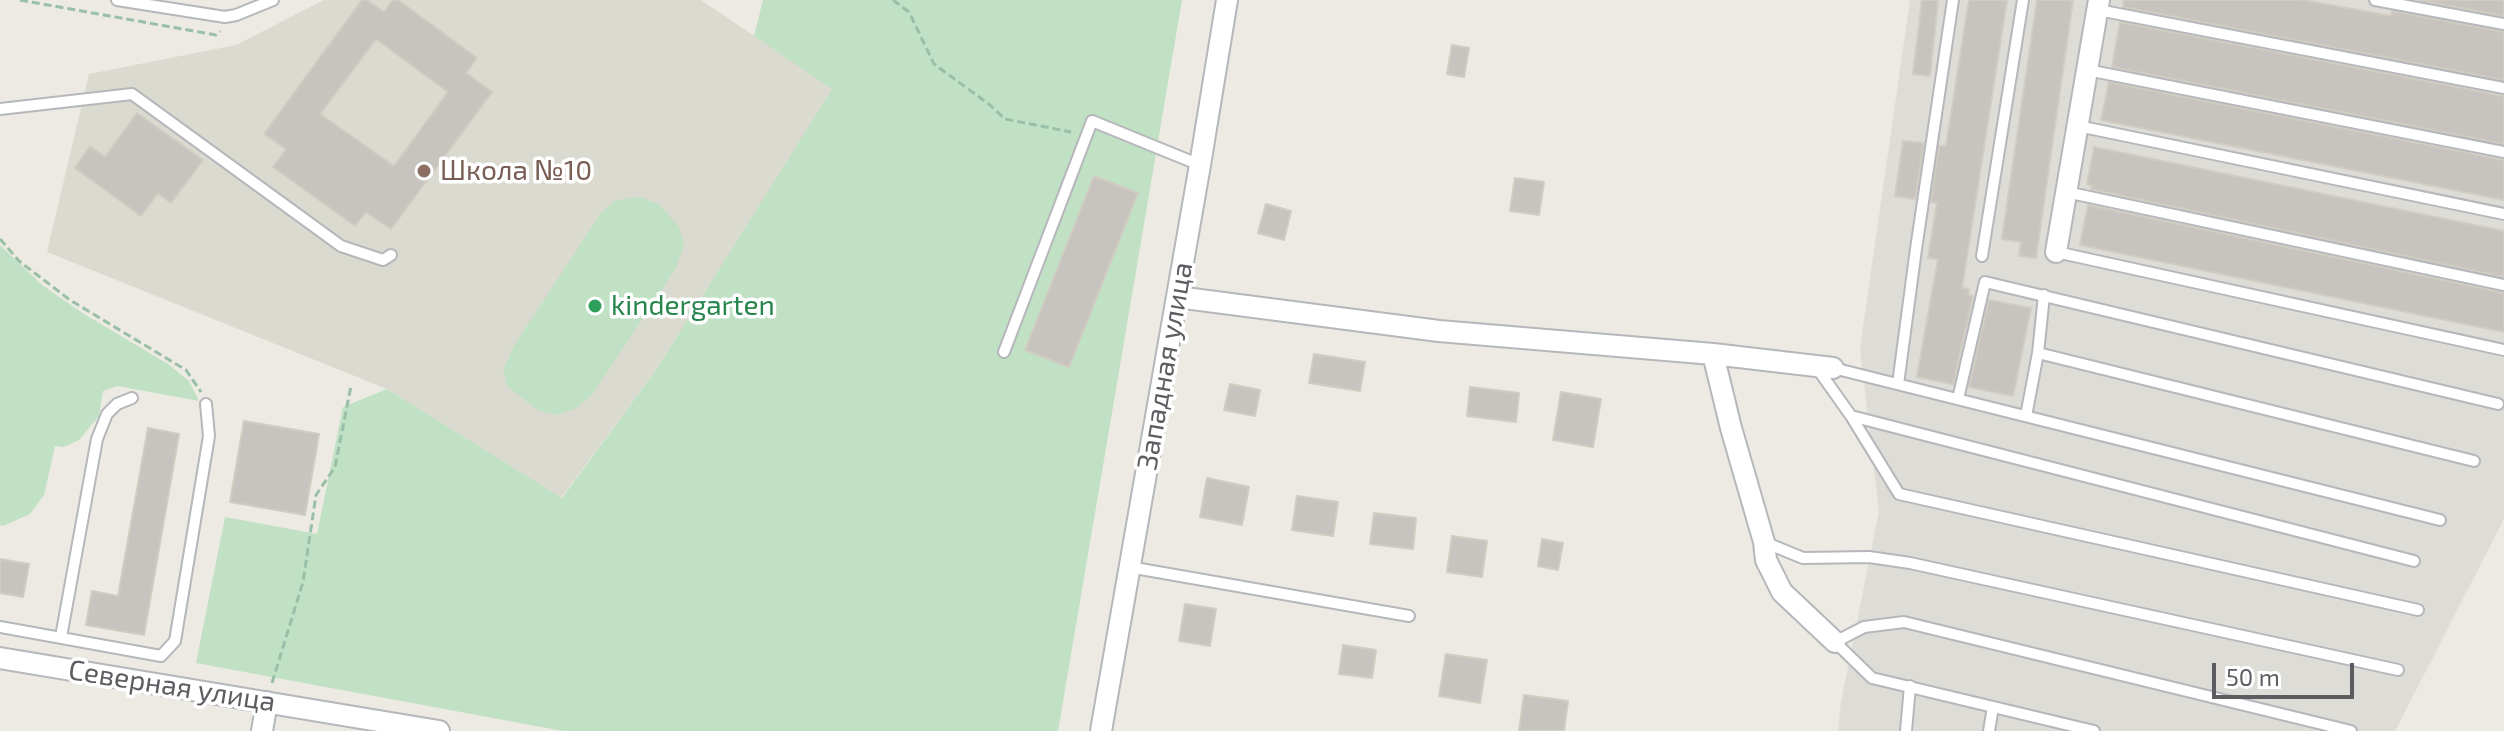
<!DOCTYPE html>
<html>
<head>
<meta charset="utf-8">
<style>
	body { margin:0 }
	#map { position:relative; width:2504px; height:731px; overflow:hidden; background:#eceae2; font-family:"Exo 2",sans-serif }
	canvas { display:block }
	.scale { position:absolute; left:2212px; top:663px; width:142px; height:36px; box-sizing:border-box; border:4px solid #5b5d61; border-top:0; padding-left:10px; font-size:24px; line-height:28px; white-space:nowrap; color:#5b5d61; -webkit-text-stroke:6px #fff; paint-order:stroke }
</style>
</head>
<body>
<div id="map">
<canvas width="2504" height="731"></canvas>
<div class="scale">50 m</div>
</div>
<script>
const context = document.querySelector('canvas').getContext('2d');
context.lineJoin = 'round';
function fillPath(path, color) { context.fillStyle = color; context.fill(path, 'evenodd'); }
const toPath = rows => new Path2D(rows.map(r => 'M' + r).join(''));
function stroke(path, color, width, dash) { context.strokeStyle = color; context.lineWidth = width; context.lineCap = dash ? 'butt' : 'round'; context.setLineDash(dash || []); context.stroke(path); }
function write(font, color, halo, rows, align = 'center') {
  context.font = font + ' "Exo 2",sans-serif'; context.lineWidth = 7; context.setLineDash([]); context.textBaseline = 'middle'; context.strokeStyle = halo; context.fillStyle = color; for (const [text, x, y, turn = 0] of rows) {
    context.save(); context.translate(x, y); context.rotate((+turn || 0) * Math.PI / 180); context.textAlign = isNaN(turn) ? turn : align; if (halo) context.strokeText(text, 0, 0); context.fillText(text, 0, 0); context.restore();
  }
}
const industrial = toPath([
	[1910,0,2504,0,2504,519,2395,731,1838,731,1841,702,1879,511,1860,349]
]);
const education = toPath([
	[324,0,701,0,833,89,656,370,561,498,387,389,47,252,89,74,236,45]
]);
const green = toPath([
	[763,0,1182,0,1058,731,563,731,196,663,225,517,317,534,343,407,387,389,562,498,656,370,832,89,754,36],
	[639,197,659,204,679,227,684,245,676,268,592,395,575,409,557,415,539,411,507,386,503,369,515,344,601,213,614,201],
	[0,245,42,285,84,314,168,364,189,381,199,401,117,386,103,391,99,416,79,440,64,447,55,446,44,495,30,514,3,526,0,525]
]);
const building = toPath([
	[362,0,367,0,384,12,393,0,398,0,477,58,466,73,492,92,391,229,366,212,355,226,273,167,286,149,264,134,362,0],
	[376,39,448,92,394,166,320,114,376,39],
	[1922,0,1938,0,1930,76,1913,74,1922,0],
	[1969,0,2007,0,1962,288,1969,289,1968,295,1973,296,1953,384,1917,377,1938,259,1928,258,1937,203,1931,202,1939,146,1946,146,1969,0],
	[2037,0,2073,0,2036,258,2019,256,2021,242,2002,239,2037,0],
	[2124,0,2303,0,2391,16,2392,11,2504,32,2504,80,2123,7,2124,0],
	[2419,0,2504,0,2504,16,2419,0],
	[2120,22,2504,96,2504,144,2112,67,2120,22],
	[1452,45,1469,48,1464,77,1447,74,1452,45],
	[2109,82,2504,160,2504,200,2101,120,2109,82],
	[137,113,203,160,171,203,158,193,141,216,75,168,90,146,105,157,137,113],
	[1903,141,1924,143,1915,199,1895,196,1903,141],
	[2094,147,2504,231,2504,277,2091,189,2092,186,2087,184,2094,147],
	[1094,176,1138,193,1069,367,1025,350,1094,176],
	[1515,178,1544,182,1539,215,1510,211,1515,178],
	[1266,204,1291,211,1284,240,1258,233,1266,204],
	[2088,205,2504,293,2504,332,2080,245,2088,205],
	[1989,300,2031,308,2013,396,1969,387,1989,300],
	[1314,354,1365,362,1360,391,1309,383,1314,354],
	[1230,384,1260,390,1255,416,1224,410,1230,384],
	[1470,387,1519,393,1516,422,1467,416,1470,387],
	[1561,392,1601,399,1593,447,1553,440,1561,392],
	[244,421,319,434,305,515,230,502,244,421],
	[148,428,179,434,144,635,86,625,92,591,118,596,148,428],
	[1207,478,1249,487,1242,525,1200,517,1207,478],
	[1297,496,1338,502,1333,536,1292,530,1297,496],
	[1374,513,1416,518,1413,549,1370,544,1374,513],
	[1452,536,1487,541,1482,577,1447,572,1452,536],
	[1542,539,1563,543,1558,570,1538,566,1542,539],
	[0,559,29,564,23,597,0,593,0,559],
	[1185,604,1216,609,1210,646,1179,641,1185,604],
	[1343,645,1376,650,1372,678,1339,674,1343,645],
	[1446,654,1487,660,1480,703,1439,696,1446,654],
	[1524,695,1568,701,1564,731,1519,731,1524,695]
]);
const path = toPath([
	[20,0,216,35,220,31],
	[893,0,909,12,934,64,990,105,1005,119,1071,132],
	[0,239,19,261,70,300,186,370,201,392],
	[272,683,303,582,316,495,335,467,351,386]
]);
const service = toPath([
	[117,0,225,17,236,15,273,0],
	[2375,0,2504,24],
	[2098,10,2504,88],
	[2087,70,2504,152],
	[0,109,132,94,341,246,383,260,391,255],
	[2078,126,2504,214],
	[2066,192,2504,285],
	[2056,252,2504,350],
	[1982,256,2023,0],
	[1004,352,1092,121,1200,165],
	[2038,353,2474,461],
	[1817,368,1851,416,1899,494,2418,610],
	[1833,368,2440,520],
	[1898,384,1916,249,1953,0],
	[1958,399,1985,282,2498,404],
	[1851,416,2414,561],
	[2026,416,2038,353,2044,295],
	[1764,542,1803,558,1869,557,1910,563,2398,670],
	[1129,567,1409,616],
	[0,627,161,656,175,641,209,436,206,404],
	[61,637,97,439,107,414,117,404,132,398],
	[1906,731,1910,686],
	[1989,731,1993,707],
	[2094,731,1872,678,1835,642,1864,627,1904,622,2351,731]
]);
const minor = toPath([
	[2056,252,2099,0],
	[1177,297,1439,331,1713,354,1833,368],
	[1713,354,1731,428,1764,542,1766,560,1782,592,1835,642],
	[0,658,439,731],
	[262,731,267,702],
	[1101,731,1200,165,1227,0]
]);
const markers = [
	[424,171,8,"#8d6e63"],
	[595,306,8,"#2e9e5b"]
];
const educationNames = [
	["Школа №10",440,171]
];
const leisureNames = [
	["kindergarten",611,306]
];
const streetNames = [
	["Западная улица",1165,366,-80],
	["Северная улица",172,686,9]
];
fillPath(industrial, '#dddcd7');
fillPath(education, '#dbdad0');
fillPath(green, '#c1e1c4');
fillPath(building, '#c7c4bf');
stroke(building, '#d0ccc1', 2);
stroke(service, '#b5b7bb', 14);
stroke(minor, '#b5b7bb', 24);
stroke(path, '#99bfa8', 3, [8, 4]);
stroke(service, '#fff', 10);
stroke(minor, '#fff', 20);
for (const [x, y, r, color] of markers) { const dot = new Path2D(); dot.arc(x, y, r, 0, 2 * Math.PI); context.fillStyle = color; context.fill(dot); stroke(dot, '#fff', 3); }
write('28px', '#785e54', '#fff', educationNames, 'left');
write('28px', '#27864d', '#fff', leisureNames, 'left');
write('28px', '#5b5d61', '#fff', streetNames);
</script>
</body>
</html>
